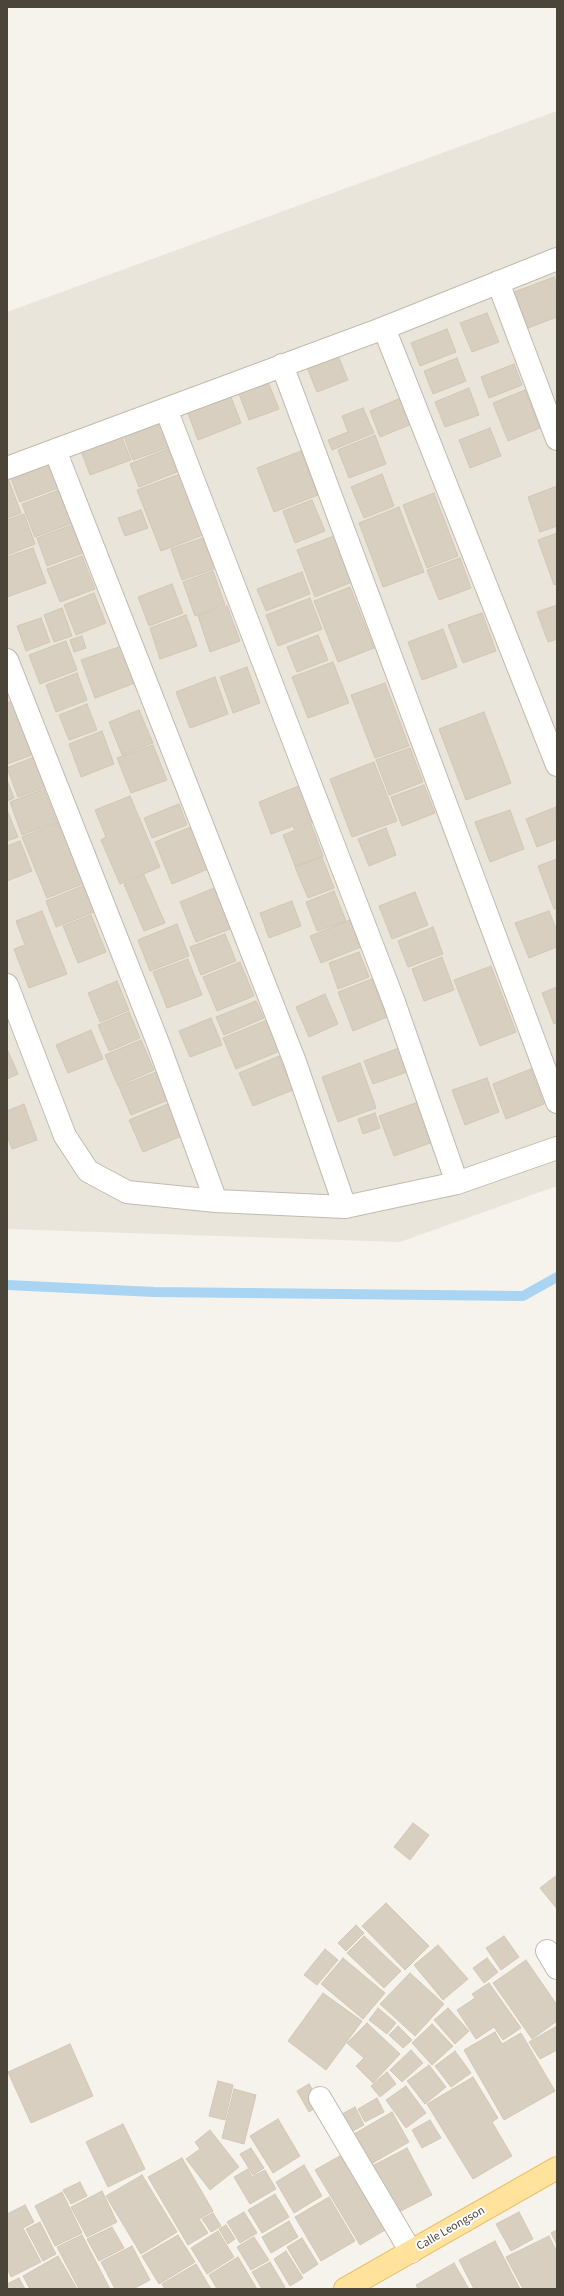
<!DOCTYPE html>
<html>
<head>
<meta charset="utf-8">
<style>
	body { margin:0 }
	#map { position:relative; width:564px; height:2296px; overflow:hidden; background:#f6f3ec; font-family:"Source Sans 3",sans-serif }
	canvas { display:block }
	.frame { position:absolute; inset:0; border:8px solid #4b4439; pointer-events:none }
</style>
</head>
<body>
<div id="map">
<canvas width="564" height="2296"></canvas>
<div class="frame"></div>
</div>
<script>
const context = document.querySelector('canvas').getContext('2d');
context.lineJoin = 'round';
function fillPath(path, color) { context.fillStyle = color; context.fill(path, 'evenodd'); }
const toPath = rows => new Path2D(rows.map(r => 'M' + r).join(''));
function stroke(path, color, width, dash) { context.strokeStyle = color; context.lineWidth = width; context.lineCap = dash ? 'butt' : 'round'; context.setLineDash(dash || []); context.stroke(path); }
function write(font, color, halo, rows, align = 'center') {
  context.font = font + ' "Source Sans 3",sans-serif'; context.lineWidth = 4; context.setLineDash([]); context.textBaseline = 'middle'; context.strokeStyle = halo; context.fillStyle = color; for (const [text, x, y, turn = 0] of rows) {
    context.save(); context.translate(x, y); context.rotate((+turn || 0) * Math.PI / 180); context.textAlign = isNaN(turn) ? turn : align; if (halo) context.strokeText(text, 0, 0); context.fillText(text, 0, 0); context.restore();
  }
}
const residential = toPath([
	[557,111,557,1186,400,1242,7,1229,7,312]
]);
const stream = toPath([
	[7,1285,154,1292,523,1296,557,1277]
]);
const building = toPath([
	[554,277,557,285,557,317,528,328,514,292,554,277],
	[487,313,499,342,472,352,460,323,487,313],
	[447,329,456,352,420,366,411,343,447,329],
	[335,348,348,380,317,392,304,360,335,348],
	[457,358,466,381,433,394,424,371,457,358],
	[514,364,522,385,489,398,481,377,514,364],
	[265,375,279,409,249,420,236,386,265,375],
	[224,379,241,423,198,440,181,395,224,379],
	[469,388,479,415,445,427,435,402,469,388],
	[525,390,540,428,508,441,493,403,525,390],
	[408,395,419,421,380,437,370,411,408,395],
	[363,408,374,433,332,450,328,440,348,432,342,416,363,408],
	[156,410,169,447,133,460,119,424,156,410],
	[117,425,131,460,90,475,77,440,117,425],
	[490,428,501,456,470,468,459,440,490,428],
	[375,435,386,464,349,478,338,450,375,435],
	[168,449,177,472,139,487,130,464,168,449],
	[44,451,58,488,20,502,7,468,44,451],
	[301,451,318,495,274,512,257,468,301,451],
	[180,474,203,535,161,551,137,490,180,474],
	[382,474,394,506,364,518,351,487,382,474],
	[7,476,21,513,7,518,7,476],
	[557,486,557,526,540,532,528,497,557,486],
	[59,490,72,523,35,537,22,504,59,490],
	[434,493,458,556,427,568,403,505,434,493],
	[312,500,325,531,295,543,283,511,312,500],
	[399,507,424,572,383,587,359,523,399,507],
	[141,510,148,528,125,536,118,518,141,510],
	[24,514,35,544,7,555,7,520,24,514],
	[72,525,83,553,47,566,37,538,72,525],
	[557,533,557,584,554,585,538,540,557,533],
	[334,536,352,582,315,597,297,550,334,536],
	[203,538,214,569,182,580,171,549,203,538],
	[33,548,46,583,7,597,7,557,33,548],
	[82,556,95,589,60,602,47,569,82,556],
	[460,558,471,588,439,600,427,570,460,558],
	[213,571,225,605,195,616,183,582,213,571],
	[302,572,310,594,266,611,257,589,302,572],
	[172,584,183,613,149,626,138,597,172,584],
	[350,587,374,648,338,662,314,601,350,587],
	[94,593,106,623,76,635,64,605,94,593],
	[310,598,322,629,278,646,266,615,310,598],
	[557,605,557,639,548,642,537,612,557,605],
	[227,606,240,641,210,652,198,616,227,606],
	[62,608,72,636,54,642,44,615,62,608],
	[482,613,496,651,463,663,448,625,482,613],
	[186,615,197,646,160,659,150,628,186,615],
	[41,618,50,642,26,651,17,626,41,618],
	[443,629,457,667,422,680,408,642,443,629],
	[318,635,328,660,297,672,287,647,318,635],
	[82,636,86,648,74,652,70,640,82,636],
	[66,641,77,670,40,684,29,655,66,641],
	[122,646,135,683,95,698,81,660,122,646],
	[333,662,349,703,308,718,292,677,333,662],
	[247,667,260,703,233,713,220,677,247,667],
	[77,673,87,700,56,712,46,685,77,673],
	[215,677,228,714,190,728,176,692,215,677],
	[385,683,409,746,375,758,351,695,385,683],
	[19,699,40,752,7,764,7,703,19,699],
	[87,704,97,730,69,740,59,715,87,704],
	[139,710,153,743,122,755,109,722,139,710],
	[484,712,511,783,466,800,439,729,484,712],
	[102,731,114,764,81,777,69,744,102,731],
	[153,745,167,780,131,793,117,758,153,745],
	[410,748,423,782,389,795,376,760,410,748],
	[34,757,45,787,18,797,7,768,34,757],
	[374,762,397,821,352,837,330,779,374,762],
	[7,780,14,798,7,801,7,780],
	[301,785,315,821,294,829,293,826,271,834,259,802,301,785],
	[424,785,435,813,402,826,391,797,424,785],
	[44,789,57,822,22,835,10,802,44,789],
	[130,796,160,867,120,884,101,840,106,837,95,810,130,796],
	[179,804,187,825,152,838,144,818,179,804],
	[556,807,557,839,537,847,526,819,556,807],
	[7,810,18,837,7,841,7,810],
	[510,810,524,849,490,862,475,822,510,810],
	[60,822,85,883,47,898,22,837,60,822],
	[311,824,323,856,295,866,283,835,311,824],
	[195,825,213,867,172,884,155,842,195,825],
	[386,828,396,855,369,866,358,839,386,828],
	[20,841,32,871,7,881,7,846,20,841],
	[322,857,334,888,308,898,295,867,322,857],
	[557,859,557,908,554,909,538,866,557,859],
	[144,875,165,923,144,931,124,884,144,875],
	[85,885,96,911,56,927,46,901,85,885],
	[219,886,235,927,196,942,180,902,219,886],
	[334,891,346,921,317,931,306,902,334,891],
	[415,892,428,925,392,939,379,906,415,892],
	[292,901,301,926,269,938,260,913,292,901],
	[42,911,67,974,29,988,14,949,25,945,16,921,42,911],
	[549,911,557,931,557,947,529,958,515,923,549,911],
	[91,915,106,952,78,963,63,926,91,915],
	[350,920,361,947,321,963,310,936,350,920],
	[177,924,189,956,150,971,138,940,177,924],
	[433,927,443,954,408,967,398,941,433,927],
	[225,934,236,961,201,975,190,947,225,934],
	[359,952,369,977,338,989,329,963,359,952],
	[442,957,454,990,424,1001,412,969,442,957],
	[188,959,202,995,167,1008,153,972,188,959],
	[240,962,254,996,217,1011,203,977,240,962],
	[491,966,516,1032,480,1046,454,980,491,966],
	[372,979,387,1017,353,1031,338,992,372,979],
	[117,981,129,1010,100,1022,88,993,117,981],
	[557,987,557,1023,554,1024,542,993,557,987],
	[325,994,338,1024,309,1037,296,1007,325,994],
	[256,1001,264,1018,224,1035,216,1017,256,1001],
	[129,1012,140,1038,109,1051,98,1025,129,1012],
	[211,1018,222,1045,190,1057,179,1031,211,1018],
	[267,1020,280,1051,236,1069,223,1038,267,1020],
	[91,1030,103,1059,68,1073,56,1045,91,1030],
	[141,1040,154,1070,118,1086,105,1055,141,1040],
	[399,1048,407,1072,373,1084,364,1061,399,1048],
	[7,1049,18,1074,7,1079,7,1049],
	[279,1056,293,1090,253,1106,239,1073,279,1056],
	[360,1063,376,1108,338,1122,322,1077,360,1063],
	[531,1069,544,1104,506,1119,493,1084,531,1069],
	[156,1072,168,1100,131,1115,119,1087,156,1072],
	[487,1078,499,1112,465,1125,452,1090,487,1078],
	[418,1102,433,1142,394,1156,379,1116,418,1102],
	[170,1103,184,1135,143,1152,129,1120,170,1103],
	[24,1104,37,1140,12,1149,7,1136,7,1111,24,1104],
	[375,1113,380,1128,363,1134,358,1119,375,1113],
	[413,1823,429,1835,410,1860,394,1847,413,1823],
	[557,1875,557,1909,540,1888,557,1875],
	[386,1903,429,1946,405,1970,362,1926,386,1903],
	[356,1925,364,1933,346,1951,338,1943,356,1925],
	[364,1936,401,1971,384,1988,347,1953,364,1936],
	[504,1936,519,1957,501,1970,486,1948,504,1936],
	[438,1945,468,1979,443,2000,414,1965,438,1945],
	[325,1949,338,1960,317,1985,304,1975,325,1949],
	[343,1958,385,1993,363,2019,321,1984,343,1958],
	[487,1958,498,1972,484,1983,473,1968,487,1958],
	[526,1960,557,2005,557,2021,532,2039,493,1983,526,1960],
	[410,1973,444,2004,415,2036,380,2004,410,1973],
	[489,1983,521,2028,503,2040,494,2027,476,2039,457,2010,475,1998,472,1994,489,1983],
	[323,1993,362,2021,326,2070,288,2041,323,1993],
	[378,2008,396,2023,387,2034,369,2020,378,2008],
	[448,2008,469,2031,455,2044,434,2020,448,2008],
	[367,2023,400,2054,373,2083,356,2066,364,2058,347,2043,367,2023],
	[432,2024,453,2046,432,2065,412,2043,432,2024],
	[398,2026,412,2040,403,2048,389,2035,398,2026],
	[557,2026,557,2050,540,2059,529,2042,557,2026],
	[495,2032,502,2044,521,2033,555,2091,504,2120,464,2050,495,2032],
	[70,2044,93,2096,31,2123,8,2072,70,2044],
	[411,2050,423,2063,402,2082,390,2070,411,2050],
	[455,2051,471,2073,451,2087,435,2066,455,2051],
	[429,2065,446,2087,425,2104,407,2081,429,2065],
	[387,2072,396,2084,380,2097,371,2086,387,2072],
	[473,2077,498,2118,492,2122,512,2156,473,2179,427,2104,473,2077],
	[218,2081,233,2085,225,2120,209,2116,218,2081],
	[309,2084,321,2104,309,2112,297,2091,309,2084],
	[406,2086,426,2113,406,2128,386,2100,406,2086],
	[234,2089,256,2095,244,2144,222,2138,234,2089],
	[377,2098,384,2112,365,2122,358,2109,377,2098],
	[355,2107,364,2125,351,2132,342,2114,355,2107],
	[392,2112,409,2142,371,2164,354,2134,392,2112],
	[278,2119,300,2156,273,2173,250,2136,278,2119],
	[430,2120,441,2138,422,2148,412,2130,430,2120],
	[123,2124,145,2169,108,2187,86,2142,123,2124],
	[210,2130,239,2167,210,2190,186,2159,200,2149,195,2142,210,2130],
	[251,2148,264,2168,253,2175,240,2154,251,2148],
	[407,2148,432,2195,397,2213,372,2166,407,2148],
	[345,2153,390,2227,360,2245,315,2170,345,2153],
	[182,2158,213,2211,199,2219,208,2233,188,2245,148,2177,182,2158],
	[304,2165,322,2196,294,2213,276,2182,304,2165],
	[248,2169,252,2177,265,2170,276,2189,250,2204,234,2177,248,2169],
	[142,2175,177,2232,141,2254,106,2196,142,2175],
	[80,2182,87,2196,71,2204,63,2190,80,2182],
	[102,2191,117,2222,87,2237,71,2207,102,2191],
	[62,2192,82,2233,55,2246,35,2206,62,2192],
	[275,2194,289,2217,262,2233,248,2210,275,2194],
	[329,2197,355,2241,321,2261,295,2217,329,2197],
	[25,2205,34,2222,23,2228,41,2262,11,2277,7,2268,7,2214,25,2205],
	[244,2212,257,2233,240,2243,227,2222,244,2212],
	[519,2212,533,2239,511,2251,496,2224,519,2212],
	[213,2213,221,2226,211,2232,202,2219,213,2213],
	[289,2221,298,2237,271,2253,262,2237,289,2221],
	[40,2222,56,2254,43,2261,26,2229,40,2222],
	[226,2225,235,2239,228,2244,219,2229,226,2225],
	[112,2227,124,2248,99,2261,87,2239,112,2227],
	[557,2230,557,2245,551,2233,557,2230],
	[218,2231,234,2257,207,2274,191,2248,218,2231],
	[82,2235,110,2289,79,2289,57,2247,82,2235],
	[178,2235,195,2262,159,2284,142,2256,178,2235],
	[549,2236,557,2252,557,2289,523,2289,506,2257,549,2236],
	[254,2237,269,2260,251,2270,237,2247,254,2237],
	[302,2238,318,2264,303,2274,287,2247,302,2238],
	[495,2241,520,2289,474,2289,459,2260,495,2241],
	[132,2246,150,2280,133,2289,115,2289,101,2262,132,2246],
	[286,2251,303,2278,290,2286,274,2259,286,2251],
	[58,2256,77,2289,30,2289,23,2276,58,2256],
	[238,2257,257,2289,217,2289,209,2275,238,2257],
	[270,2262,285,2287,283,2289,262,2289,252,2272,270,2262],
	[454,2263,469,2289,418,2289,416,2285,454,2263],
	[196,2264,211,2289,165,2289,162,2284,196,2264],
	[19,2278,25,2289,7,2289,7,2284,19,2278]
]);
const minor = toPath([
	[498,282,557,439],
	[384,328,557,765],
	[282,365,557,1102],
	[166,409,394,1002,457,1183],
	[55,450,295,1062,345,1207],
	[7,468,384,328,557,259],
	[7,660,158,1043,216,1201],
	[7,985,65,1136,88,1171,127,1192,216,1201,345,1207,457,1183,557,1148],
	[547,1951,557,1968],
	[320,2098,411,2252]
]);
const major = toPath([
	[345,2289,557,2168]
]);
const streetNames = [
	["Calle Leongson",451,2229,-30]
];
fillPath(residential, '#eae5da');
stroke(stream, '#a9d4f2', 10);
fillPath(building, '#d8cfc1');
stroke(building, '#d3c7b4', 1);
stroke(minor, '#c2bbae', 24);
stroke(major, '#e6c16a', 24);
stroke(minor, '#fff', 22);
stroke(major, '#ffe39c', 22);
write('12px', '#4b4439', '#fff', streetNames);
</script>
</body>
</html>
